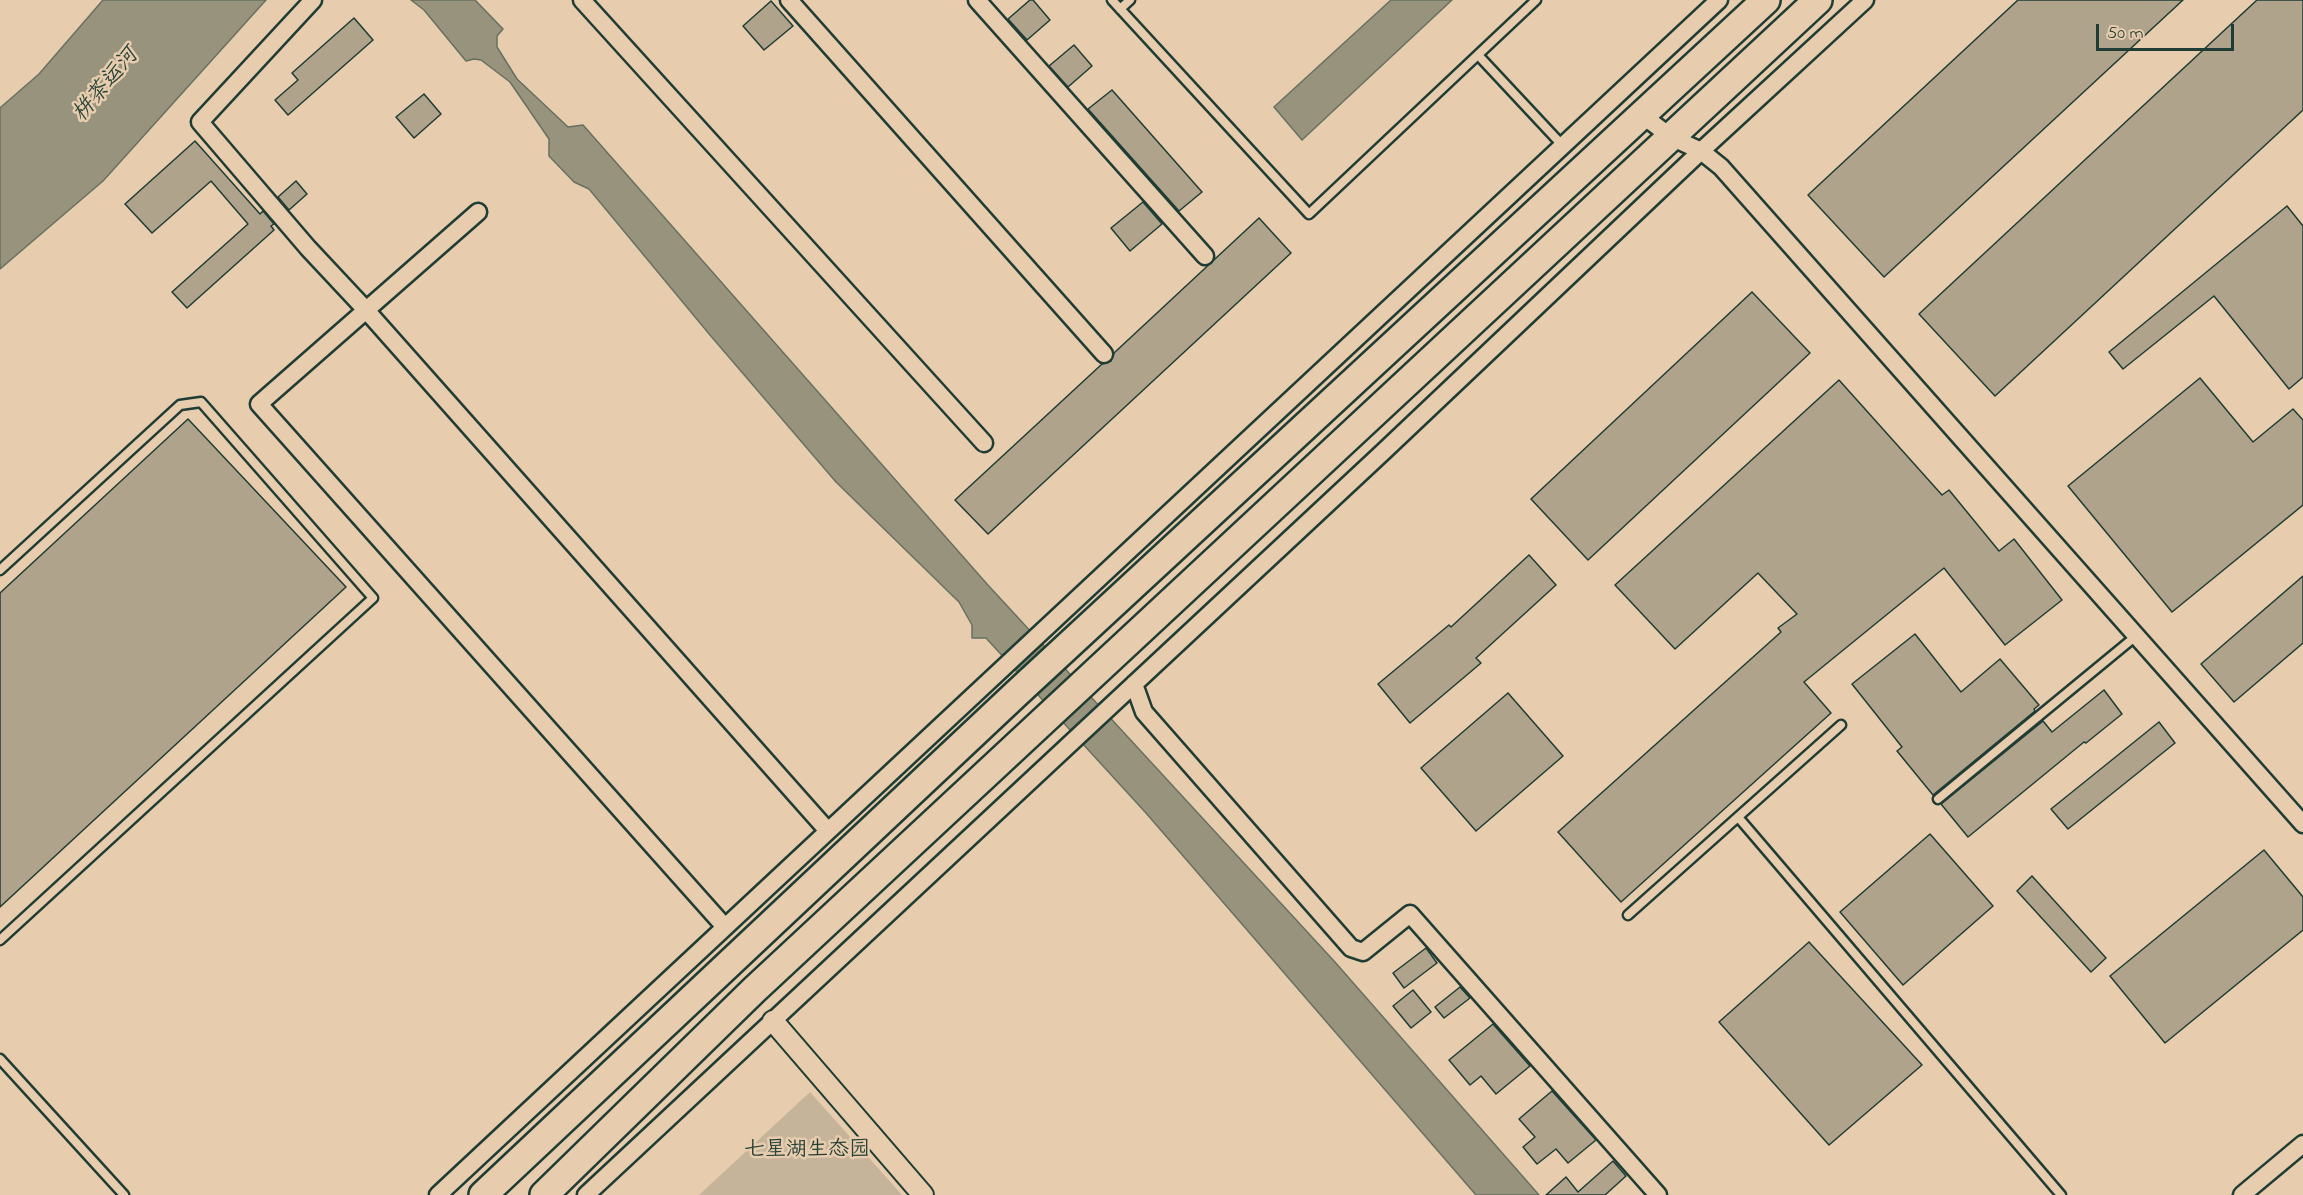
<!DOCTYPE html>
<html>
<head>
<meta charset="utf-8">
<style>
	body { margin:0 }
	#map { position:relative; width:2303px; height:1195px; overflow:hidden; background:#e7ccae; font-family:"Indie Flower",sans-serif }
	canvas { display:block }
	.scale { position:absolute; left:2096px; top:24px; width:138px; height:27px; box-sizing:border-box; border:3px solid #1f3d34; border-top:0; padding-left:8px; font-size:18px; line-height:21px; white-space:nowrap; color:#1f3d34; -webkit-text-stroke:4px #e7ccae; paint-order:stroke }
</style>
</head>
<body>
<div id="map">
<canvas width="2303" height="1195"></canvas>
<div class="scale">50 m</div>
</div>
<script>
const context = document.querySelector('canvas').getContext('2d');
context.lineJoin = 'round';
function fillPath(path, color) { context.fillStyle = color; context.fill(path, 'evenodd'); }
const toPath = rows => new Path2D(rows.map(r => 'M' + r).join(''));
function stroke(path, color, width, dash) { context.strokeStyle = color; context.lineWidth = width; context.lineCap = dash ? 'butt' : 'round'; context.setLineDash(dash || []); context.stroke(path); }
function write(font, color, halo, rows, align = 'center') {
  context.font = font + ' "Indie Flower","LXGW WenKai TC",sans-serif'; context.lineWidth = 5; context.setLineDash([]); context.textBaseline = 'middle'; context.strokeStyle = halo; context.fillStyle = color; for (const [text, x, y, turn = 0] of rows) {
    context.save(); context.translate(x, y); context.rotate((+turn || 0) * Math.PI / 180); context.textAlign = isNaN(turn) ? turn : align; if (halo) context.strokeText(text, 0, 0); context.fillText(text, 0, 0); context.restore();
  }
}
const green = toPath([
	[810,1092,902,1195,699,1195]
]);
const water = toPath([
	[103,0,266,0,103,181,0,269,0,108,39,74,103,0],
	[411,0,475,0,503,29,497,36,497,47,517,79,568,127,583,125,987,584,1334,961,1539,1195,1476,1195,1146,813,986,638,972,638,972,625,959,602,836,482,710,335,589,189,574,182,549,156,549,139,510,82,481,60,474,59,466,61,424,10,411,0],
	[1391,0,1452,0,1302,140,1274,107,1391,0]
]);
const building = toPath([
	[1030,0,1033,0,1050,20,1027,40,1008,19,1030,0],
	[2018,0,2183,0,1884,277,1808,195,2018,0],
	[2257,0,2303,0,2303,110,1995,396,1919,314,2257,0],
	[771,1,793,26,764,50,743,26,771,1],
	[354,18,373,40,288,115,275,100,298,80,292,73,354,18],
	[1074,45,1092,66,1068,87,1049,66,1074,45],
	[1112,90,1202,192,1179,211,1088,109,1112,90],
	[424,94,441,114,414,138,396,117,424,94],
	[195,141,260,214,263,211,274,224,271,226,274,230,187,308,172,292,248,224,211,181,152,233,125,204,195,141],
	[296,181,307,194,289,210,278,197,296,181],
	[1143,202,1162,224,1130,251,1111,228,1143,202],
	[2287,206,2303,226,2303,377,2289,389,2214,296,2123,369,2109,352,2287,206],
	[1259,218,1291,253,988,534,955,500,1102,364,1111,361,1114,353,1259,218],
	[1752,292,1810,353,1588,560,1531,499,1752,292],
	[2200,378,2253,442,2293,409,2303,420,2303,505,2172,612,2068,486,2200,378],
	[1839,380,1942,495,1949,490,1999,551,2014,539,2062,600,2005,645,1944,568,1804,682,1831,713,1621,902,1558,832,1781,632,1778,628,1797,614,1758,573,1675,649,1615,585,1839,380],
	[188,419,346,587,0,907,0,593,188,419],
	[1529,555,1556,585,1476,658,1481,663,1410,723,1378,684,1449,625,1451,627,1529,555],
	[2303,576,2303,643,2234,702,2201,664,2303,576],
	[1915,634,1961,692,2000,659,2039,705,2034,709,2035,711,1933,795,1897,751,1902,747,1852,684,1915,634],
	[2104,690,2122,714,2086,743,2084,742,1968,837,1941,804,2043,721,2052,732,2104,690],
	[1508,693,1563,756,1476,831,1421,768,1508,693],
	[2159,722,2175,743,2068,829,2051,809,2159,722],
	[1930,834,1993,906,1903,985,1840,912,1930,834],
	[2264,850,2303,897,2303,930,2165,1043,2110,976,2264,850],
	[2032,876,2106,958,2091,972,2017,891,2032,876],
	[1809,942,1922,1065,1829,1145,1719,1022,1809,942],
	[1426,948,1437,963,1404,988,1393,973,1426,948],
	[1460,987,1470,998,1444,1018,1435,1007,1460,987],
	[1413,990,1431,1012,1411,1028,1393,1006,1413,990],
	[1493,1024,1530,1066,1496,1094,1481,1076,1470,1085,1449,1060,1493,1024],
	[1552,1091,1596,1140,1568,1163,1556,1149,1537,1164,1523,1147,1535,1137,1519,1119,1552,1091],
	[1613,1161,1626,1176,1605,1195,1546,1195,1566,1177,1578,1192,1613,1161]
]);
const service = toPath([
	[1112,0,1309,214,1536,0],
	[1120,9,1130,0],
	[1478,55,1563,146],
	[0,570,180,405,201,402,373,598,0,940],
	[1938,799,2136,636],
	[1738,817,2061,1195],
	[1628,915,1841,725],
	[0,1059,124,1195]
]);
const minor = toPath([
	[313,0,200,122,308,248,366,310,828,831],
	[582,0,984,443],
	[789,0,1104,354],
	[977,0,1205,256],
	[1642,115,1671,137,1701,151,1721,167,2303,824],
	[478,212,259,404,725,927],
	[1134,684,1144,712,1351,948,1363,952,1410,914,1658,1195],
	[438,1195,1719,0],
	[586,1195,1382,453,1701,151,1865,0],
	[2242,1195,2303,1144]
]);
const tertiary = toPath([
	[773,1021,923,1195]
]);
const trunk = toPath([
	[483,1195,1018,692,1766,0],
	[544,1195,754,990,1818,0]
]);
const parkNames = [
	["七星湖生态园",807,1152]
];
const waterNames = [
	["栟茶运河",107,86,-50]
];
fillPath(green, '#c6b49a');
fillPath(water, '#98937d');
stroke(water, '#687160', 1.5);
fillPath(building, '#b0a38c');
stroke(building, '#1f3d34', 1.5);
stroke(service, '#1f3d34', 13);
stroke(minor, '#1f3d34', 21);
stroke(tertiary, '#1f3d34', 24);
stroke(trunk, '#1f3d34', 32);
stroke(service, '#e7ccae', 8);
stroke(minor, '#e7ccae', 16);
stroke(tertiary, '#e7ccae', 20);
stroke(trunk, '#e7ccae', 27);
write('21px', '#274339', '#e7ccae', parkNames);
write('italic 22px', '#2b463b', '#e7ccae', waterNames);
</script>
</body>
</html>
